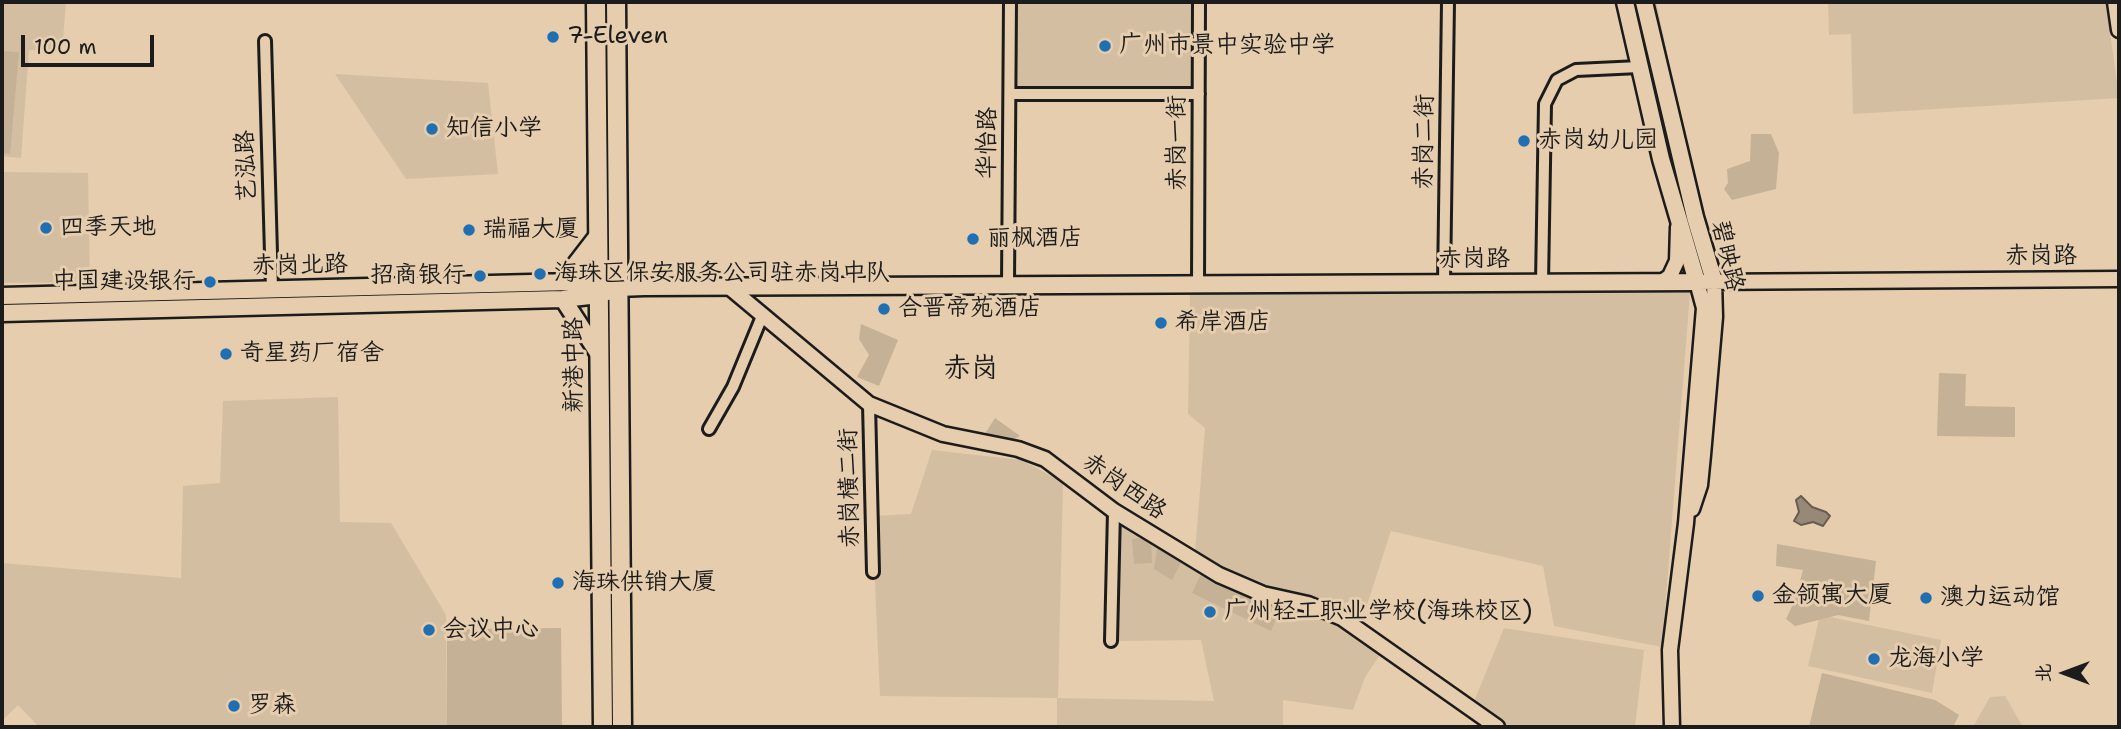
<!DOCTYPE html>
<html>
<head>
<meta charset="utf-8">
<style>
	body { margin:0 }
	#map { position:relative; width:2121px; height:729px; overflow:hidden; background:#e5cdae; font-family:"Shantell Sans","LXGW WenKai TC",sans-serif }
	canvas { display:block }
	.frame { position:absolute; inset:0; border:4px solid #1c1c1c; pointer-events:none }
	.north { position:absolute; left:2030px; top:638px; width:70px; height:70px; -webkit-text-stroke:5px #e5cdae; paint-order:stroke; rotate:270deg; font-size:19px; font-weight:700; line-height:28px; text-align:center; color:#1c1c1c }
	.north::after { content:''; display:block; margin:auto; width:24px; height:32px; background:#1c1c1c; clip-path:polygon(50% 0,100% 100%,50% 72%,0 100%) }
	.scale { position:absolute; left:21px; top:35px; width:133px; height:32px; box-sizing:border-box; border:4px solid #1c1c1c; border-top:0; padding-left:9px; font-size:21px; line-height:24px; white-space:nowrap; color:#1c1c1c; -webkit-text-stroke:5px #e5cdae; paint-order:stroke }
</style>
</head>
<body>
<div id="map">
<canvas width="2121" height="729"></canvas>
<div class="frame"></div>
<div class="north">北</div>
<div class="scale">100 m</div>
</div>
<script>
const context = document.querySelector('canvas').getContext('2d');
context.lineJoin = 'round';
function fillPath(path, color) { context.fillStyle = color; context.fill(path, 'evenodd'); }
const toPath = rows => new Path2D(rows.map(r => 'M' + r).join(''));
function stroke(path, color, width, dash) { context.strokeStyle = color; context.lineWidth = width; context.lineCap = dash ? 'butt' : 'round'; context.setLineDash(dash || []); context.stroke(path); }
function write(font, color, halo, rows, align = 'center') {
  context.font = font + ' "Shantell Sans","LXGW WenKai TC",sans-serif'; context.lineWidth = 6; context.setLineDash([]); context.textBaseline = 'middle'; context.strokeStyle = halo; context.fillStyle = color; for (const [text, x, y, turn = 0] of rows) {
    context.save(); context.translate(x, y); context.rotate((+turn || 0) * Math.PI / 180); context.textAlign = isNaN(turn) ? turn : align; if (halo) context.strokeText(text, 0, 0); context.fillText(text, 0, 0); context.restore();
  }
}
const built = toPath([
	[2,2,66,2,62,52,29,50,21,158,2,156],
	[1014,2,1196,2,1194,91,1013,90],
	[1828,2,2106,2,2119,98,1853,114,1851,34,1829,35],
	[335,74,488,83,498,174,406,179],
	[2,172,88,173,90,282,2,283],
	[1690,293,1662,647,1554,626,1543,566,1391,531,1362,620,1264,592,1195,552,1205,428,1188,414,1190,294],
	[338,397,340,522,391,523,446,615,447,727,39,727,18,705,2,721,2,563,181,578,183,486,220,483,223,401],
	[932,450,1021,460,1063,482,1058,698,1214,701,1201,640,1111,641,1114,514,1289,608,1327,616,1380,655,1365,677,1353,710,1283,700,1283,727,1057,727,1057,698,880,696,872,516,911,514],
	[1820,615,1941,640,1932,693,1808,666],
	[1504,628,1644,650,1635,727,1507,727,1473,704],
	[2005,696,2023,727,1973,727,1990,697]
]);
const green = toPath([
	[1642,2,1675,169,1675,175,1666,166,1628,3],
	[1647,2,1656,2,1675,91,1668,92],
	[2,51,19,52,10,154,2,153],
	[1751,134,1771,134,1779,153,1776,189,1732,200,1724,189,1728,183,1727,169,1750,161],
	[861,324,898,340,879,386,857,377,869,355,859,339],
	[1939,373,1966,374,1965,406,2015,407,2015,437,1937,436],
	[995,418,1020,436,1005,444,981,440],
	[1151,538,1152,563,1134,564,1132,539],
	[1158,543,1183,559,1172,580,1154,569],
	[1777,544,1876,561,1869,621,1838,615,1795,626,1786,619,1795,600,1803,570,1776,566],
	[1203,570,1281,608,1271,631,1192,593],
	[561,628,562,727,447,727,447,629],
	[1822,673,1935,700,1959,715,1953,727,1809,727]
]);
const water = toPath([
	[1801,496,1812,507,1826,512,1830,516,1823,526,1813,522,1801,525,1794,521,1799,512,1796,500,1801,496]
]);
const minor = toPath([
	[265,41,272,289],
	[1010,94,1199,94],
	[1444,283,1448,2],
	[1542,283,1545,104,1557,80,1576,70,1639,67],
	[1008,285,1010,2],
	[1198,285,1199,2],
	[869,404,873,572],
	[709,429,733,387,763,314],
	[1111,641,1114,511]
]);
const tertiary = toPath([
	[2115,2,2119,30],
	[1662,282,1670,276,1677,261,1678,227],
	[729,287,869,404,943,434,1018,449,1045,459,1114,511,1219,575,1263,594,1308,604,1342,618,1497,727],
	[1692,509,1700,485,1703,455,1715,317,1714,281],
	[1672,727,1670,650,1686,523,1704,308,1697,282,2119,279]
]);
const secondary = toPath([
	[1644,2,1695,217,1714,281],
	[562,282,599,234],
	[2,296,612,281],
	[563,299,600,356],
	[2,313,563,299,599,295,618,288,644,287,1697,282,1661,159,1625,2]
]);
const primary = toPath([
	[596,2,603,727],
	[616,2,622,727]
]);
const markers = [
	[553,37,7,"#1f6fb2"],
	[1105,46,7,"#1f6fb2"],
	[432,129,7,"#1f6fb2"],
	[1524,141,7,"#1f6fb2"],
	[46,228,7,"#1f6fb2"],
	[469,230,7,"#1f6fb2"],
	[973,239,7,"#1f6fb2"],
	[540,274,7,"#1f6fb2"],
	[480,276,7,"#1f6fb2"],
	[210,282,7,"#1f6fb2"],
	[884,309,7,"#1f6fb2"],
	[1161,323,7,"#1f6fb2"],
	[226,354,7,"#1f6fb2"],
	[558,583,7,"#1f6fb2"],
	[1758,596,7,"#1f6fb2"],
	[1926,598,7,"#1f6fb2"],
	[1210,612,7,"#1f6fb2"],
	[429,630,7,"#1f6fb2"],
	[1874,659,7,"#1f6fb2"],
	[234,706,7,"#1f6fb2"]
];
const poiNames = [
	["7-Eleven",567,37],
	["广州市景中实验中学",1119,46],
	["知信小学",446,129],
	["赤岗幼儿园",1538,141],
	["四季天地",60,228],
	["瑞福大厦",483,230],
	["丽枫酒店",987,239],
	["海珠区保安服务公司驻赤岗中队",554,274],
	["招商银行",466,276,"right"],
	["中国建设银行",196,282,"right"],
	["合晋帝苑酒店",898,309],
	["希岸酒店",1175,323],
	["奇星药厂宿舍",240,354],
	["海珠供销大厦",572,583],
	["金领寓大厦",1772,596],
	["澳力运动馆",1940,598],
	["广州轻工职业学校(海珠校区)",1224,612],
	["会议中心",443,630],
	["龙海小学",1888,659],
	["罗森",248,706]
];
const streetNames = [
	["赤岗二街",1425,142,-89],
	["华怡路",988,143,-89],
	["赤岗一街",1178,143,-90],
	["艺泓路",247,166,-92],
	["碧映路",1727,256,77],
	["赤岗路",2041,257],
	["赤岗路",1474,260],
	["赤岗北路",300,266,-1],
	["新港中路",575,365,-90],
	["赤岗西路",1124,487,35],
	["赤岗横二街",850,488,-91]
];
const quarterNames = [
	["赤岗",971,370]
];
fillPath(built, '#d4bea2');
fillPath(green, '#c4b196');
fillPath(water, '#988976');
stroke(water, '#665d52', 2);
stroke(minor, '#1c1c1c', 16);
stroke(tertiary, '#1c1c1c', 19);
stroke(secondary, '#1c1c1c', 21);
stroke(primary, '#1c1c1c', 23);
stroke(minor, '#e5cdae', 10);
stroke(tertiary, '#e5cdae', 14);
stroke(secondary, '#e5cdae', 16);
stroke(primary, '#e5cdae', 18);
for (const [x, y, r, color] of markers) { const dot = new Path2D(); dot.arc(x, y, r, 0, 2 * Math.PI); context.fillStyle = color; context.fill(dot); stroke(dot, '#e5cdae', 2.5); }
write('24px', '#1c1c1c', '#e5cdae', poiNames, 'left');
write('24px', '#1c1c1c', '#e5cdae', streetNames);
write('28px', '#1c1c1c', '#e5cdae', quarterNames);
</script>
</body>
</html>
